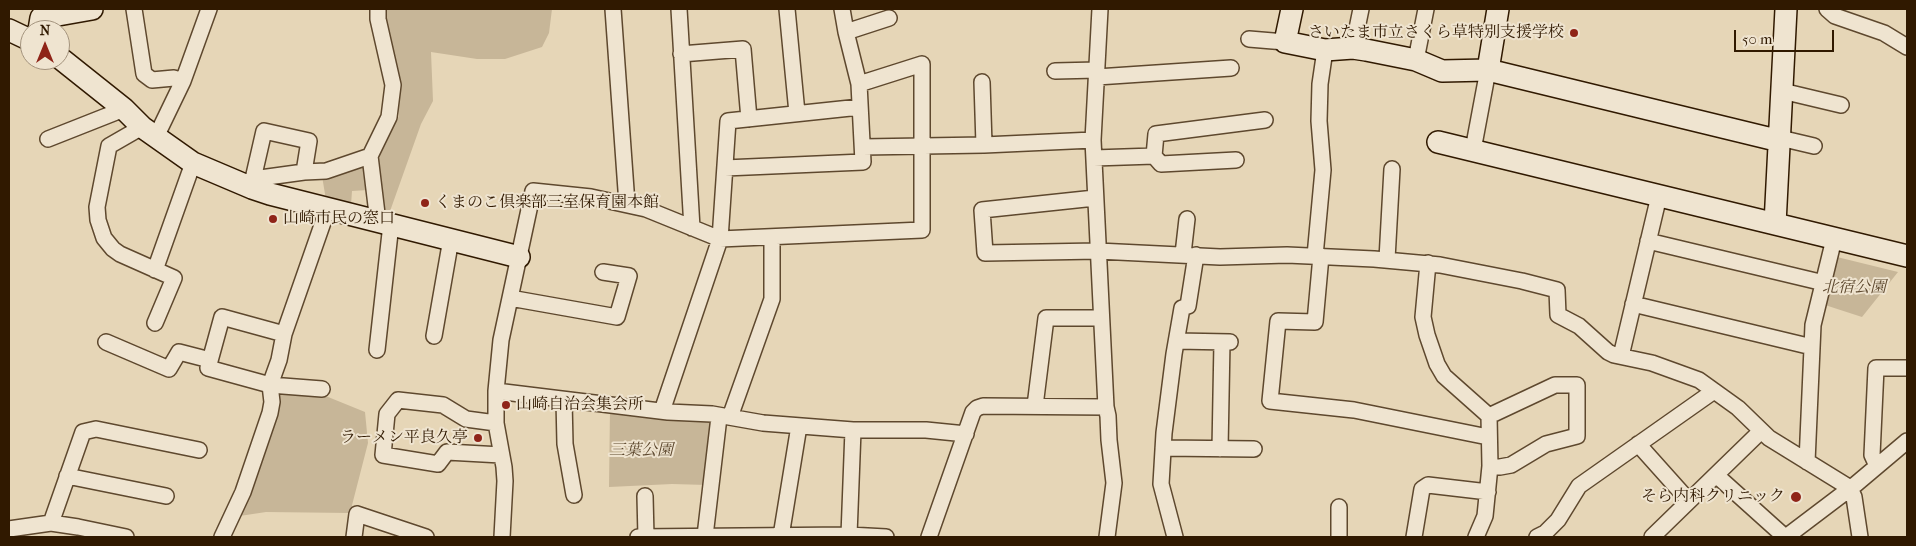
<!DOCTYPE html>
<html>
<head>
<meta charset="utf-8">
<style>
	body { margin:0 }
	#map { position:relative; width:1916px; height:546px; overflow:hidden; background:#e6d6b7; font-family:"IM FELL French Canon",serif }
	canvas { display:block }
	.frame { position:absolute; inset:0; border:10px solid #301900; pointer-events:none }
	.north { position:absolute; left:20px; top:20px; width:50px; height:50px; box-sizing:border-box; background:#efe4d0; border:1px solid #a3937d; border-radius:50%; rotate:0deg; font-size:14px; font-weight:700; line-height:20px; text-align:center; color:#301900 }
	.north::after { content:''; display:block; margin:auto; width:18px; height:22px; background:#8f2418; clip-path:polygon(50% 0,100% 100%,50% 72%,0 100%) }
	.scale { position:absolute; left:1734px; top:30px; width:100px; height:22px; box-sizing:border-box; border:2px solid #301900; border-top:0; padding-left:6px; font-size:15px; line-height:18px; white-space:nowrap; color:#301900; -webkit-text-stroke:4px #efe4d0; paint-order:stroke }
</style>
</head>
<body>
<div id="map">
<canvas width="1916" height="546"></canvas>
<div class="frame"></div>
<div class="north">N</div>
<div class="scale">50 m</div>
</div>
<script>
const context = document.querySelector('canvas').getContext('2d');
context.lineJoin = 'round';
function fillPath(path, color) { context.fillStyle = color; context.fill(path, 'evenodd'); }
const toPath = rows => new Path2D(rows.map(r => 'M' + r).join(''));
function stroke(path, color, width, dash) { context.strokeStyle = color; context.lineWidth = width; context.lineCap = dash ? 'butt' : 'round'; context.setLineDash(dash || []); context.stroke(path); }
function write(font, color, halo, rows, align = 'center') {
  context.font = font + ' "IM FELL French Canon","Noto Serif JP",serif'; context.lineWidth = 4; context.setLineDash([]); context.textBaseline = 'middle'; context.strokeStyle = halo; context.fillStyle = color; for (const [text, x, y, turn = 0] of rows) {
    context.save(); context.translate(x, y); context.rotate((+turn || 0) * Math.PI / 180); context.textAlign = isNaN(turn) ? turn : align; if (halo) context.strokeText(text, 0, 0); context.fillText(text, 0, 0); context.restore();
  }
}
const green = toPath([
	[382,9,552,9,549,33,542,47,505,59,477,59,431,52,433,101,421,124,389,214,385,209,374,161,385,143,399,116,396,91],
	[363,165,368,190,352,191,351,205,326,200,322,176],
	[1837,257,1898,272,1862,317,1825,305],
	[306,388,365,412,368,443,350,513,266,512,233,517,277,395],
	[610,410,709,418,714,423,707,485,672,484,609,487]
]);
const street = toPath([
	[134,9,144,74,152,80,174,78,183,81],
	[378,9,378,19,393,85,389,117,370,156,378,222],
	[613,9,627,204],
	[679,9,692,228],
	[787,9,797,113],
	[1100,9,1093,140,1106,407,1108,416,1109,440,1114,483,1107,537],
	[1827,9,1835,16,1884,33,1907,47],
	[846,32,889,18],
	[1249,39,1285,42],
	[1353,48,1361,9],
	[681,54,743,49,749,119],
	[1416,60,1426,9],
	[1055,71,1097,70],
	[1097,77,1231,68],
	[982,82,984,145],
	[1782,91,1841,105],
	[142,127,109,146,97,207,98,220,104,238,113,249,120,254,174,278,155,323],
	[156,137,183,81,209,9],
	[1780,138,1814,146],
	[48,139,124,109],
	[863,147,984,145,1093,140],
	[1473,150,1488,70],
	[1154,156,1161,164,1236,160],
	[1094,158,1154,156,1156,134,1265,120],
	[725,168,863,162,859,84,846,32,842,9],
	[253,179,264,131,309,141,304,172],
	[243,184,253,179,304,172,326,171,370,156],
	[1095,198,982,210,985,253,1098,251,1220,257,1287,255,1374,259,1440,265,1522,281,1557,290,1558,315,1579,326,1608,352,1614,355,1652,363,1699,380,1738,408,1769,438,1850,488,1854,497,1860,537],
	[1648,241,1824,283],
	[1183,254,1187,219],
	[1315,256,1323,170,1319,121,1320,84,1325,50],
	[1321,256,1315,322,1278,321,1270,401,1354,410,1488,437],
	[1387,259,1392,169],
	[1428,263,1423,317,1427,335,1437,364,1444,376,1489,416,1490,466,1485,516,1476,537],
	[155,270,193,163],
	[510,298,617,317,629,276,603,272],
	[1633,304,1812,347],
	[284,334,222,317,208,368,270,385,322,389],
	[434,336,451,239],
	[1177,341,1230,342],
	[106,342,169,369,179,352,210,360],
	[377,350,391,224],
	[1621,356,1659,196],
	[496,391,668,412,712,414,763,423,853,430,926,430,966,434],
	[564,400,565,444,574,495],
	[1035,406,1046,318,1100,318],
	[662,411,720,239,728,121,860,107],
	[1489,416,1555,385,1577,385,1577,436,1546,444,1511,465,1500,467,1490,466],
	[730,417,772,299,772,237],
	[496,423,466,419,443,405,398,400,387,414,383,455,438,464,447,452,501,455],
	[1638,444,1689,501],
	[1163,448,1254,449],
	[1220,449,1222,342],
	[1807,462,1813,325,1834,239],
	[1877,466,1872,455,1876,368,1907,368],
	[1716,475,1785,537],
	[67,476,166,496],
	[645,496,646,537],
	[1339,507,1339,537],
	[51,523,83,432,96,429,199,450],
	[9,529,51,523,78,527,126,537],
	[849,535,853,430],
	[705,536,719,417],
	[781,536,799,426],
	[222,537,243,492,270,413,272,402,270,385,279,360,284,334,328,208],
	[354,537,357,514,426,537],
	[502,537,505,481,504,467,496,423,496,391,501,340,533,191,591,197,646,209,720,239,922,230,922,64,859,84],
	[638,537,849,535,886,537],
	[929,537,973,412,977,408,983,406,1106,407],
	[1175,537,1161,484,1164,433,1174,354,1182,308,1188,306,1196,255],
	[1414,537,1422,489,1428,485,1488,492],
	[1537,537,1545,533,1558,520,1579,486,1714,391],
	[1652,537,1761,431],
	[1786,537,1856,484,1907,441]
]);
const secondary = toPath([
	[1292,9,1285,42,1325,50,1353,48,1366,50,1416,60,1442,71,1488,70,1780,141],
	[9,30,30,40],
	[39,30,41,18,92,9],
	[60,58,124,109,142,127,193,163,252,188,270,194,519,257],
	[1488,70,1498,9],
	[1438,142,1907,256],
	[1775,224,1786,9]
]);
const markers = [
	[1574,33,5,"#8f2418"],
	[425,203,5,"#8f2418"],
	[273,219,5,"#8f2418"],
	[506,405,5,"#8f2418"],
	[478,438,5,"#8f2418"],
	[1796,497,6,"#8f2418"]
];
const poiNames = [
	["さいたま市立さくら草特別支援学校",1564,33],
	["くまのこ倶楽部三室保育園本館",435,203,"left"],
	["山崎市民の窓口",283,219,"left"],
	["山崎自治会集会所",516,405,"left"],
	["ラーメン平良久亭",468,438],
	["そら内科クリニック",1785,497]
];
const parkNames = [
	["北宿公園",1854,288],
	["三葉公園",641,451]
];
fillPath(green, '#c7b698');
stroke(street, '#5e482e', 18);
stroke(secondary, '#301900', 24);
stroke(street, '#efe4d0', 15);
stroke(secondary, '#efe4d0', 21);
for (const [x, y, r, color] of markers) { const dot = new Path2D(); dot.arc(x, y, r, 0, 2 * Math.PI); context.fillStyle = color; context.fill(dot); stroke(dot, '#efe4d0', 2); }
write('16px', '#301900', '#efe4d0', poiNames, 'right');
write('italic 16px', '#5d482e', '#efe4d0', parkNames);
</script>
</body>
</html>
